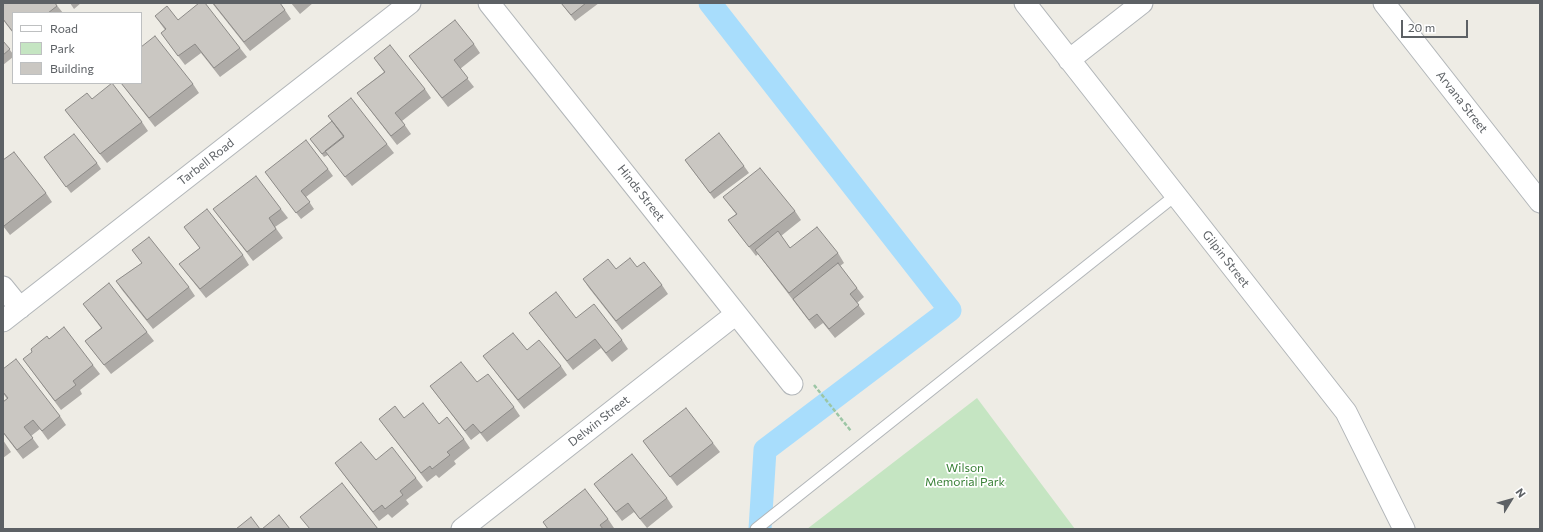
<!DOCTYPE html>
<html>
<head>
<meta charset="utf-8">
<style>
	body { margin:0 }
	#map { position:relative; width:1543px; height:532px; overflow:hidden; background:#eeece5; font-family:Commissioner,sans-serif }
	canvas { display:block }
	.frame { position:absolute; inset:0; border:4px solid #5d6165; pointer-events:none }
	.legend { position:absolute; left:12px; top:12px; width:130px; height:72px; box-sizing:border-box; background:#fff; border:1px solid #bec0c1; margin:0; padding:5px 7px; list-style:none; font-size:12px; color:#5d6165 }
	.legend li { display:flex; align-items:center; gap:8px; height:20px }
	.legend b { width:20px; border:1px solid #bec0c1 }
	.north { position:absolute; left:1491px; top:480px; width:40px; height:40px; -webkit-text-stroke:3px #fff; paint-order:stroke; rotate:53deg; font-size:11px; font-weight:700; line-height:16px; text-align:center; color:#5d6165 }
	.north::after { content:''; display:block; margin:auto; width:14px; height:18px; background:#5d6165; clip-path:polygon(50% 0,100% 100%,50% 72%,0 100%) }
	.scale { position:absolute; left:1401px; top:20px; width:67px; height:18px; box-sizing:border-box; border:2px solid #5d6165; border-top:0; padding-left:5px; font-size:12px; line-height:14px; white-space:nowrap; color:#5d6165; -webkit-text-stroke:3px #fff; paint-order:stroke }
</style>
</head>
<body>
<div id="map">
<canvas width="1543" height="532"></canvas>
<div class="frame"></div>
<ul class="legend">
<li><b style="height:5px;background:#fff"></b>Road</li>
<li><b style="height:11px;background:#c5e5c2"></b>Park</li>
<li><b style="height:11px;background:#cac7c2"></b>Building</li>
</ul>
<div class="north">N</div>
<div class="scale">20 m</div>
</div>
<script>
const context = document.querySelector('canvas').getContext('2d');
context.lineJoin = 'round';
function fillPath(path, color) { context.fillStyle = color; context.fill(path, 'evenodd'); }
const toPath = rows => new Path2D(rows.map(r => 'M' + r).join(''));
function stroke(path, color, width, dash) { context.strokeStyle = color; context.lineWidth = width; context.lineCap = dash ? 'butt' : 'round'; context.setLineDash(dash || []); context.stroke(path); }
function write(font, color, halo, rows, align = 'center') {
  context.font = font + ' Commissioner,sans-serif'; context.lineWidth = 3.5; context.setLineDash([]); context.textBaseline = 'middle'; context.strokeStyle = halo; context.fillStyle = color; for (const [text, x, y, turn = 0] of rows) {
    context.save(); context.translate(x, y); context.rotate((+turn || 0) * Math.PI / 180); context.textAlign = isNaN(turn) ? turn : align; if (halo) context.strokeText(text, 0, 0); context.fillText(text, 0, 0); context.restore();
  }
}
const green = toPath([
	[977,398,1075,529,807,529]
]);
const canal = toPath([
	[710,3,950,310,765,450,760,529]
]);
const path = toPath([
	[814,385,851,431]
]);
const service = toPath([
	[756,529,1176,195]
]);
const minor = toPath([
	[489,3,792,384],
	[1025,3,1346,412,1404,529],
	[1384,3,1540,202],
	[1069,60,1142,3],
	[3,287,20,308],
	[3,321,410,3],
	[462,529,736,314]
]);
const wall = toPath([
	[3,3,55,3,63,13,13,13,13,33,3,20],
	[70,3,81,3,74,9],
	[212,3,285,10,291,19,250,51],
	[291,3,313,3,300,14],
	[561,3,599,3,575,21],
	[155,16,178,20,240,48,247,57,220,77,201,53,185,65,161,33,165,30],
	[3,41,13,54,13,57,3,65],
	[474,44,480,53,460,69,474,87,448,107,409,56],
	[374,58,425,89,431,98,402,121,411,134,397,145,357,93,384,72],
	[121,83,193,84,199,93,155,127],
	[92,99,142,122,148,131,107,163,65,110],
	[328,116,387,144,394,153,352,186,328,155,324,157,310,139,332,121],
	[44,157,97,163,101,169,71,193],
	[3,160,46,193,52,202,10,235,3,226],
	[685,160,744,166,749,173,714,199],
	[328,169,333,176,306,197,314,209,301,219,265,172],
	[723,197,795,211,801,220,781,236,790,248,838,253,844,263,840,266,864,297,857,303,865,314,835,338,823,323,815,329,758,254,756,256,728,220,736,214],
	[213,209,281,209,288,218,275,227,283,238,253,261,220,218],
	[184,227,243,255,249,265,206,298,179,264,200,248],
	[132,250,189,287,195,296,153,329,122,290,116,281,142,263],
	[637,267,662,285,668,294,622,330,589,288,583,279,616,269],
	[83,304,147,332,154,341,111,374,85,341,101,328],
	[529,313,622,340,628,349,612,362,601,348,573,370],
	[49,339,93,365,100,374,80,390,82,394,61,410,23,359],
	[527,350,561,366,567,375,524,409,490,365,483,356],
	[3,369,60,416,66,425,48,440,40,429,31,436,39,447,23,459,3,433,3,402,7,399,3,393],
	[477,382,514,407,520,416,487,442,480,433,471,440,430,386],
	[404,418,439,424,464,439,470,448,454,461,456,464,439,478,436,475,427,482,379,419],
	[3,440,11,452,3,458],
	[643,441,713,443,720,452,677,486],
	[376,460,416,478,423,487,406,500,409,504,392,518,388,514,379,521,335,463],
	[594,484,667,498,673,507,647,528,634,512,622,521],
	[608,519,614,528,612,529,548,529,543,522]
]);
const building = toPath([
	[3,3,55,3,57,6,48,13,13,13,13,32,3,19,3,3],
	[199,3,205,3,240,48,214,68,195,44,178,56,161,33,166,29,155,16,167,6,178,20,199,3],
	[213,3,280,3,285,10,244,42,213,3],
	[561,3,586,3,571,15,561,3],
	[455,20,474,44,454,60,468,78,442,98,409,56,455,20],
	[155,36,193,84,149,118,121,83,141,83,141,47,155,36],
	[3,41,10,49,3,55,3,41],
	[390,45,425,89,395,113,405,125,391,136,357,93,385,72,374,58,390,45],
	[112,83,142,122,100,154,65,110,87,93,92,99,112,83],
	[351,98,387,144,345,177,325,151,344,136,328,116,351,98],
	[332,121,344,137,322,154,310,139,332,121],
	[719,133,744,166,710,193,685,160,719,133],
	[74,134,97,163,66,187,44,157,74,134],
	[306,140,328,169,301,191,310,202,296,213,265,172,306,140],
	[14,152,46,193,4,226,3,225,3,160,14,152],
	[760,168,795,211,749,247,728,220,737,214,723,197,760,168],
	[256,176,281,209,269,218,276,229,247,252,213,209,256,176],
	[207,209,243,255,200,289,179,264,200,248,184,227,207,209],
	[817,227,838,253,789,293,755,250,778,231,790,248,817,227],
	[149,237,189,287,147,320,116,281,142,263,132,250,149,237],
	[630,258,637,267,644,262,662,285,616,321,583,279,608,259,616,269,630,258],
	[838,263,857,288,850,294,859,305,829,329,817,314,809,320,793,299,838,263],
	[109,283,147,332,104,365,85,341,102,328,83,304,109,283],
	[556,292,576,318,594,304,622,340,606,353,595,339,567,361,529,313,556,292],
	[64,327,93,365,73,381,76,385,55,401,23,359,32,352,31,349,47,336,49,339,64,327],
	[513,333,527,350,539,340,561,366,518,400,483,356,513,333],
	[16,359,60,416,42,431,33,420,24,427,33,438,17,450,3,432,3,402,8,398,3,392,3,369,16,359],
	[461,362,477,382,488,374,514,407,481,433,473,424,465,431,430,386,461,362],
	[423,403,439,424,447,417,464,439,447,452,450,455,432,469,430,466,421,473,379,419,395,406,404,418,423,403],
	[686,408,713,443,670,477,643,441,686,408],
	[361,442,376,460,392,447,416,478,400,491,403,495,385,509,382,505,373,512,335,463,361,442],
	[632,454,667,498,640,519,628,503,616,512,594,484,632,454],
	[342,483,378,529,310,529,300,517,342,483],
	[585,489,608,519,600,525,603,529,548,529,543,522,585,489],
	[279,515,290,529,262,529,279,515],
	[251,517,260,529,236,529,251,517]
]);
const streetNames = [
	["Arvana Street",1462,102,52],
	["Tarbell Road",206,162,-38],
	["Hinds Street",641,193,52],
	["Gilpin Street",1226,259,52],
	["Delwin Street",599,421,-38]
];
const parkNames = [
	["Wilson",965,468],
	["Memorial Park",965,482]
];
fillPath(green, '#c5e5c2');
stroke(canal, '#a8ddfc', 23);
stroke(service, '#b2b6b9', 13);
stroke(minor, '#b2b6b9', 23);
stroke(path, '#9cc6a5', 2.5, [4, 2]);
stroke(service, '#fff', 11);
stroke(minor, '#fff', 21);
fillPath(wall, '#aeaba7');
fillPath(building, '#cac7c2');
stroke(building, '#8d8b88', 1);
write('12px', '#5d6165', '#fff', streetNames);
write('12px', '#398137', '#fff', parkNames);
</script>
</body>
</html>
